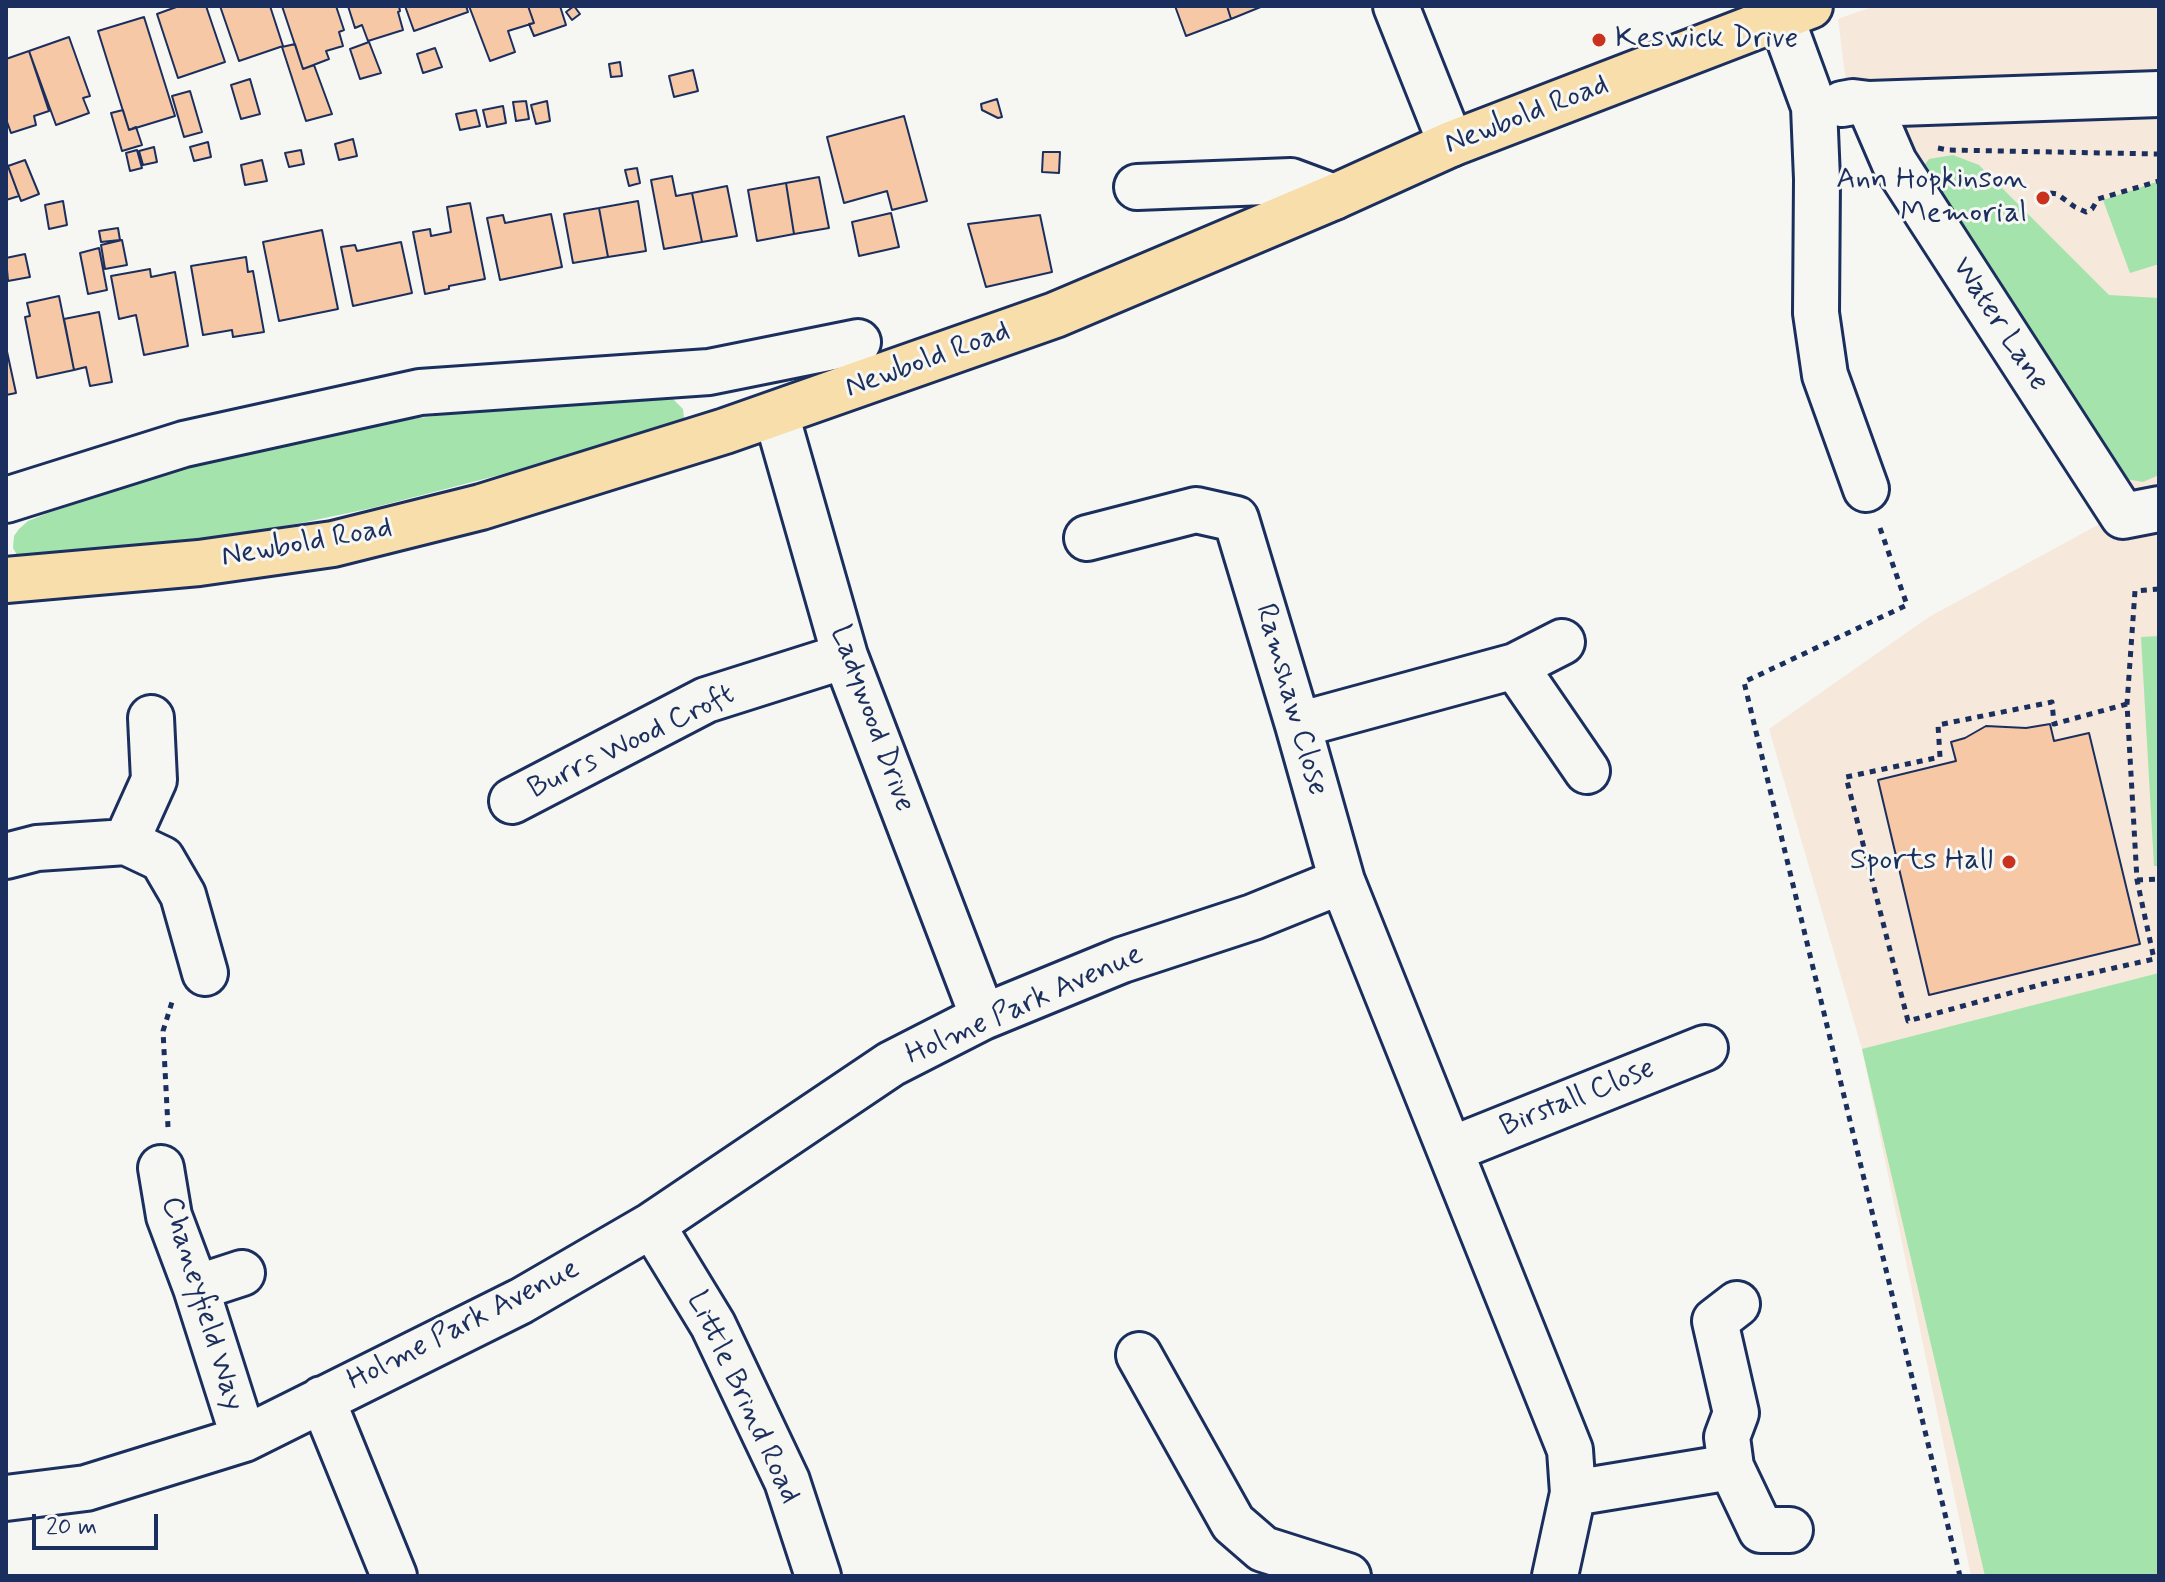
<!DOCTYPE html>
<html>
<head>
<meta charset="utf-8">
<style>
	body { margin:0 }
	#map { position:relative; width:2165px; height:1582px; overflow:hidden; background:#f6f6f2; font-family:Mynerve,sans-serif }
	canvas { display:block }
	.frame { position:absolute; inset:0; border:8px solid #1b2f5e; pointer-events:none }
	.scale { position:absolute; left:32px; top:1514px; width:126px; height:36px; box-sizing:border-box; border:4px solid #1b2f5e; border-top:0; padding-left:10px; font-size:24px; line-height:28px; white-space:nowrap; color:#1b2f5e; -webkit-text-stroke:6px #f6f6f2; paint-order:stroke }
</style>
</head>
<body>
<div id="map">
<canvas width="2165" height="1582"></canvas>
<div class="frame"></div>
<div class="scale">20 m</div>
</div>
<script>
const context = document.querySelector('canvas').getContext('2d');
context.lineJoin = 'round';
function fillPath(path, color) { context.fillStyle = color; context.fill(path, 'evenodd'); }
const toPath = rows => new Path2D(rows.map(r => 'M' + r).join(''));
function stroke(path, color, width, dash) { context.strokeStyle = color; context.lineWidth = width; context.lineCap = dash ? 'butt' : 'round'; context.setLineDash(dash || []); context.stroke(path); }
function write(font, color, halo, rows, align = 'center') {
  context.font = font + ' Mynerve,sans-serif'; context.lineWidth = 6; context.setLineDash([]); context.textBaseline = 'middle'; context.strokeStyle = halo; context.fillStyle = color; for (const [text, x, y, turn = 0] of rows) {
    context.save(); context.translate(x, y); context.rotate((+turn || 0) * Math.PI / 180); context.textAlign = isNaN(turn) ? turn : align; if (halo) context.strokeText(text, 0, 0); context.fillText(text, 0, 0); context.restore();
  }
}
const built = toPath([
	[1875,6,2159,6,2159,1576,1971,1576,1862,1049,1769,729,1929,617,2105,521,1852,129,1838,19]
]);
const green = toPath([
	[1953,155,1979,165,2109,295,2159,298,2159,475,2143,482,2114,477,1917,174,1929,159],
	[2159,181,2159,264,2130,273,2103,200],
	[665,395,673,399,683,409,684,418,675,423,600,449,372,508,301,523,199,541,22,560,17,555,13,548,14,536,19,529,28,521,48,513,155,478,177,467,323,430,516,406],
	[2159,636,2159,866,2154,866,2141,637],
	[2159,973,2159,1576,1985,1576,1862,1049]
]);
const building = toPath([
	[179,6,206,6,225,62,178,78,157,14,179,6],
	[220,6,270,6,283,46,239,61,220,6],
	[282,6,336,6,344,30,339,32,343,46,326,51,329,59,303,69,282,6],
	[348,6,399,6,400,11,398,12,403,30,368,41,362,25,355,28,348,6],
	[405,6,466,6,468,12,414,31,405,6],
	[469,6,528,6,534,23,508,31,515,52,490,61,469,6],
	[528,6,560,6,566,25,534,36,529,24,534,23,528,6],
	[574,6,580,14,572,20,566,12,574,6],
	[1175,6,1227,6,1231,19,1186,36,1175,6],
	[1227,6,1263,6,1231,19,1227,6],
	[144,17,175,116,129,130,98,31,144,17],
	[69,37,90,96,83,98,89,113,56,125,29,51,69,37],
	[369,42,381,73,360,79,350,49,369,42],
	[295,44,303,69,314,65,332,114,306,121,282,47,295,44],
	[435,48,442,67,423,73,417,54,435,48],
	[29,51,49,111,34,116,36,125,11,133,6,119,6,59,29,51],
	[620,62,622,76,611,77,609,64,620,62],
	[693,70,698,91,674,97,669,76,693,70],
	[250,79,260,114,241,119,231,85,250,79],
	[190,91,202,132,184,137,172,96,190,91],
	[997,99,1002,117,998,118,982,110,981,104,997,99],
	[526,101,529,119,516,121,513,102,526,101],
	[547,101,550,121,536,124,531,105,547,101],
	[503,106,506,123,487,127,483,110,503,106],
	[123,110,129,130,136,127,142,145,122,151,111,113,123,110],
	[476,110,480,126,460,130,456,114,476,110],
	[904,116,927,201,892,210,887,191,844,203,827,137,904,116],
	[353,139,357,156,339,160,335,144,353,139],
	[208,142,211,157,194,161,190,147,208,142],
	[154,147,157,162,143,165,139,151,154,147],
	[137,150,142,168,130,171,126,153,137,150],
	[301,150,304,164,289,167,285,153,301,150],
	[1043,152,1060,152,1059,173,1042,172,1043,152],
	[25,160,39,194,21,201,8,166,25,160],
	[262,160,267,181,245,185,241,165,262,160],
	[6,161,19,196,6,200,6,161],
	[637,168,640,183,629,186,625,170,637,168],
	[672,176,676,196,692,193,702,242,664,249,651,180,672,176],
	[819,177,829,228,794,234,786,183,819,177],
	[786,183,794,234,757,241,748,190,786,183],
	[727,186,737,236,702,242,692,193,727,186],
	[63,201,67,225,49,229,45,205,63,201],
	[638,201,646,251,608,257,599,208,638,201],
	[470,203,485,279,449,286,449,289,425,294,413,232,430,229,431,236,451,232,447,207,470,203],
	[599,208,608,257,573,263,564,214,599,208],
	[891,213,899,247,859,256,852,222,891,213],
	[551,214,562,267,500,280,487,218,503,215,505,223,551,214],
	[1040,215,1052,272,986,287,968,224,1040,215],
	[118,228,120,240,101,242,99,231,118,228],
	[322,230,338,309,279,321,263,242,322,230],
	[122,240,127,265,105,269,101,245,122,240],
	[401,242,412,293,353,306,341,247,355,245,357,251,401,242],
	[99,248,107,290,88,294,80,253,99,248],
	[25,254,30,277,8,281,6,258,25,254],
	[246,257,248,272,253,271,264,332,233,337,232,330,203,335,191,266,246,257],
	[150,269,151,277,175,272,188,346,144,355,136,315,119,319,111,276,150,269],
	[59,296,74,370,37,378,25,317,30,316,27,303,59,296],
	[99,312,112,382,90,386,86,367,74,370,64,319,99,312],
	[6,347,16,393,6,395,6,347],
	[2050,724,2054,741,2089,733,2140,944,1929,995,1878,780,1956,761,1951,742,1965,738,1986,726,2026,728,2050,724]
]);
const path = toPath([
	[1938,148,1948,150,2159,154],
	[2050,193,2057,194,2075,207,2086,212,2092,209,2098,199,2159,181],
	[1880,528,1907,605,1744,682,1960,1576],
	[2127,704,2054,724,2052,702,1938,725,1940,757,1846,777,1908,1021,2043,984,2154,959,2137,880,2127,704,2135,591,2159,589],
	[2137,880,2159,879],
	[168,1127,163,1031,172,1002]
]);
const minor = toPath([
	[1396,6,1451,144],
	[1781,17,1814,107,1817,179,1816,313,1825,375,1866,489],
	[1842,104,1853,102,1869,104,2159,94],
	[1869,104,1894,162,2123,516,2159,509],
	[1137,187,1291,181,1334,197],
	[776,414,845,656,983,1017],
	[6,500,184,444,420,392,709,372,858,342],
	[1087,538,1196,510,1236,519,1298,725,1342,881],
	[1515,666,1587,771],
	[1298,725,1515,666,1562,642],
	[512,801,706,700,845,656],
	[126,842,154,780,151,718],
	[6,856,37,848,126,842,162,859,183,895,205,973],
	[1450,1150,1705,1048],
	[161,1168,169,1216,196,1288,244,1439],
	[652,1225,713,1325,787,1481,818,1576],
	[196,1288,242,1273],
	[1139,1355,1233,1523,1263,1549,1348,1576],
	[322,1399,394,1576],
	[1731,1467,1761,1530,1790,1530],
	[1573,1493,1731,1467,1727,1437,1736,1413,1715,1321,1737,1304],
	[6,1498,86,1488,244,1439,521,1301,652,1225,891,1064,983,1017,1122,960,1253,917,1342,881,1570,1450,1573,1493,1555,1576]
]);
const major = toPath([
	[6,580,199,563,333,544,481,507,725,431,1055,315,1334,197,1451,144,1810,6]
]);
const markers = [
	[1599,40,8,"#c8321e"],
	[2043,198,8,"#c8321e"],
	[2009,862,8,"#c8321e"]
];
const poiNames = [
	["Keswick Drive",1615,40,"left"],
	["Ann Hopkinson",2027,181],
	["Memorial",2027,215],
	["Sports Hall",1993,862]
];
const streetNames = [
	["Newbold Road",1527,116,-21],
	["Water Lane",1999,325,57],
	["Newbold Road",928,361,-20],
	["Newbold Road",307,544,-10],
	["Ramshaw Close",1290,700,74],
	["Ladywood Drive",871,719,70],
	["Burrs Wood Croft",632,743,-26],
	["Holme Park Avenue",1025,1006,-24],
	["Birstall Close",1578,1099,-22],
	["Chaneyfield Way",201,1304,73],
	["Holme Park Avenue",464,1326,-27],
	["Little Brind Road",742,1398,65]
];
fillPath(built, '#f6e8db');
fillPath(green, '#a4e3ab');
fillPath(building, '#f6c8a5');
stroke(building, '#1b2f5e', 2);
stroke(minor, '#1b2f5e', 50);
stroke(major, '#1b2f5e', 50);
stroke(path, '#1b2f5e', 5, [6, 6]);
stroke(minor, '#f6f6f2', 44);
stroke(major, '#f8deab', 44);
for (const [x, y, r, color] of markers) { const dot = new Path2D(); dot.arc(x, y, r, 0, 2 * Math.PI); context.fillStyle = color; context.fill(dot); stroke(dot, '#f6f6f2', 3); }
write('30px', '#1b2f5e', '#f6f6f2', poiNames, 'right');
write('30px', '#1b2f5e', '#f6f6f2', streetNames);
</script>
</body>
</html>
